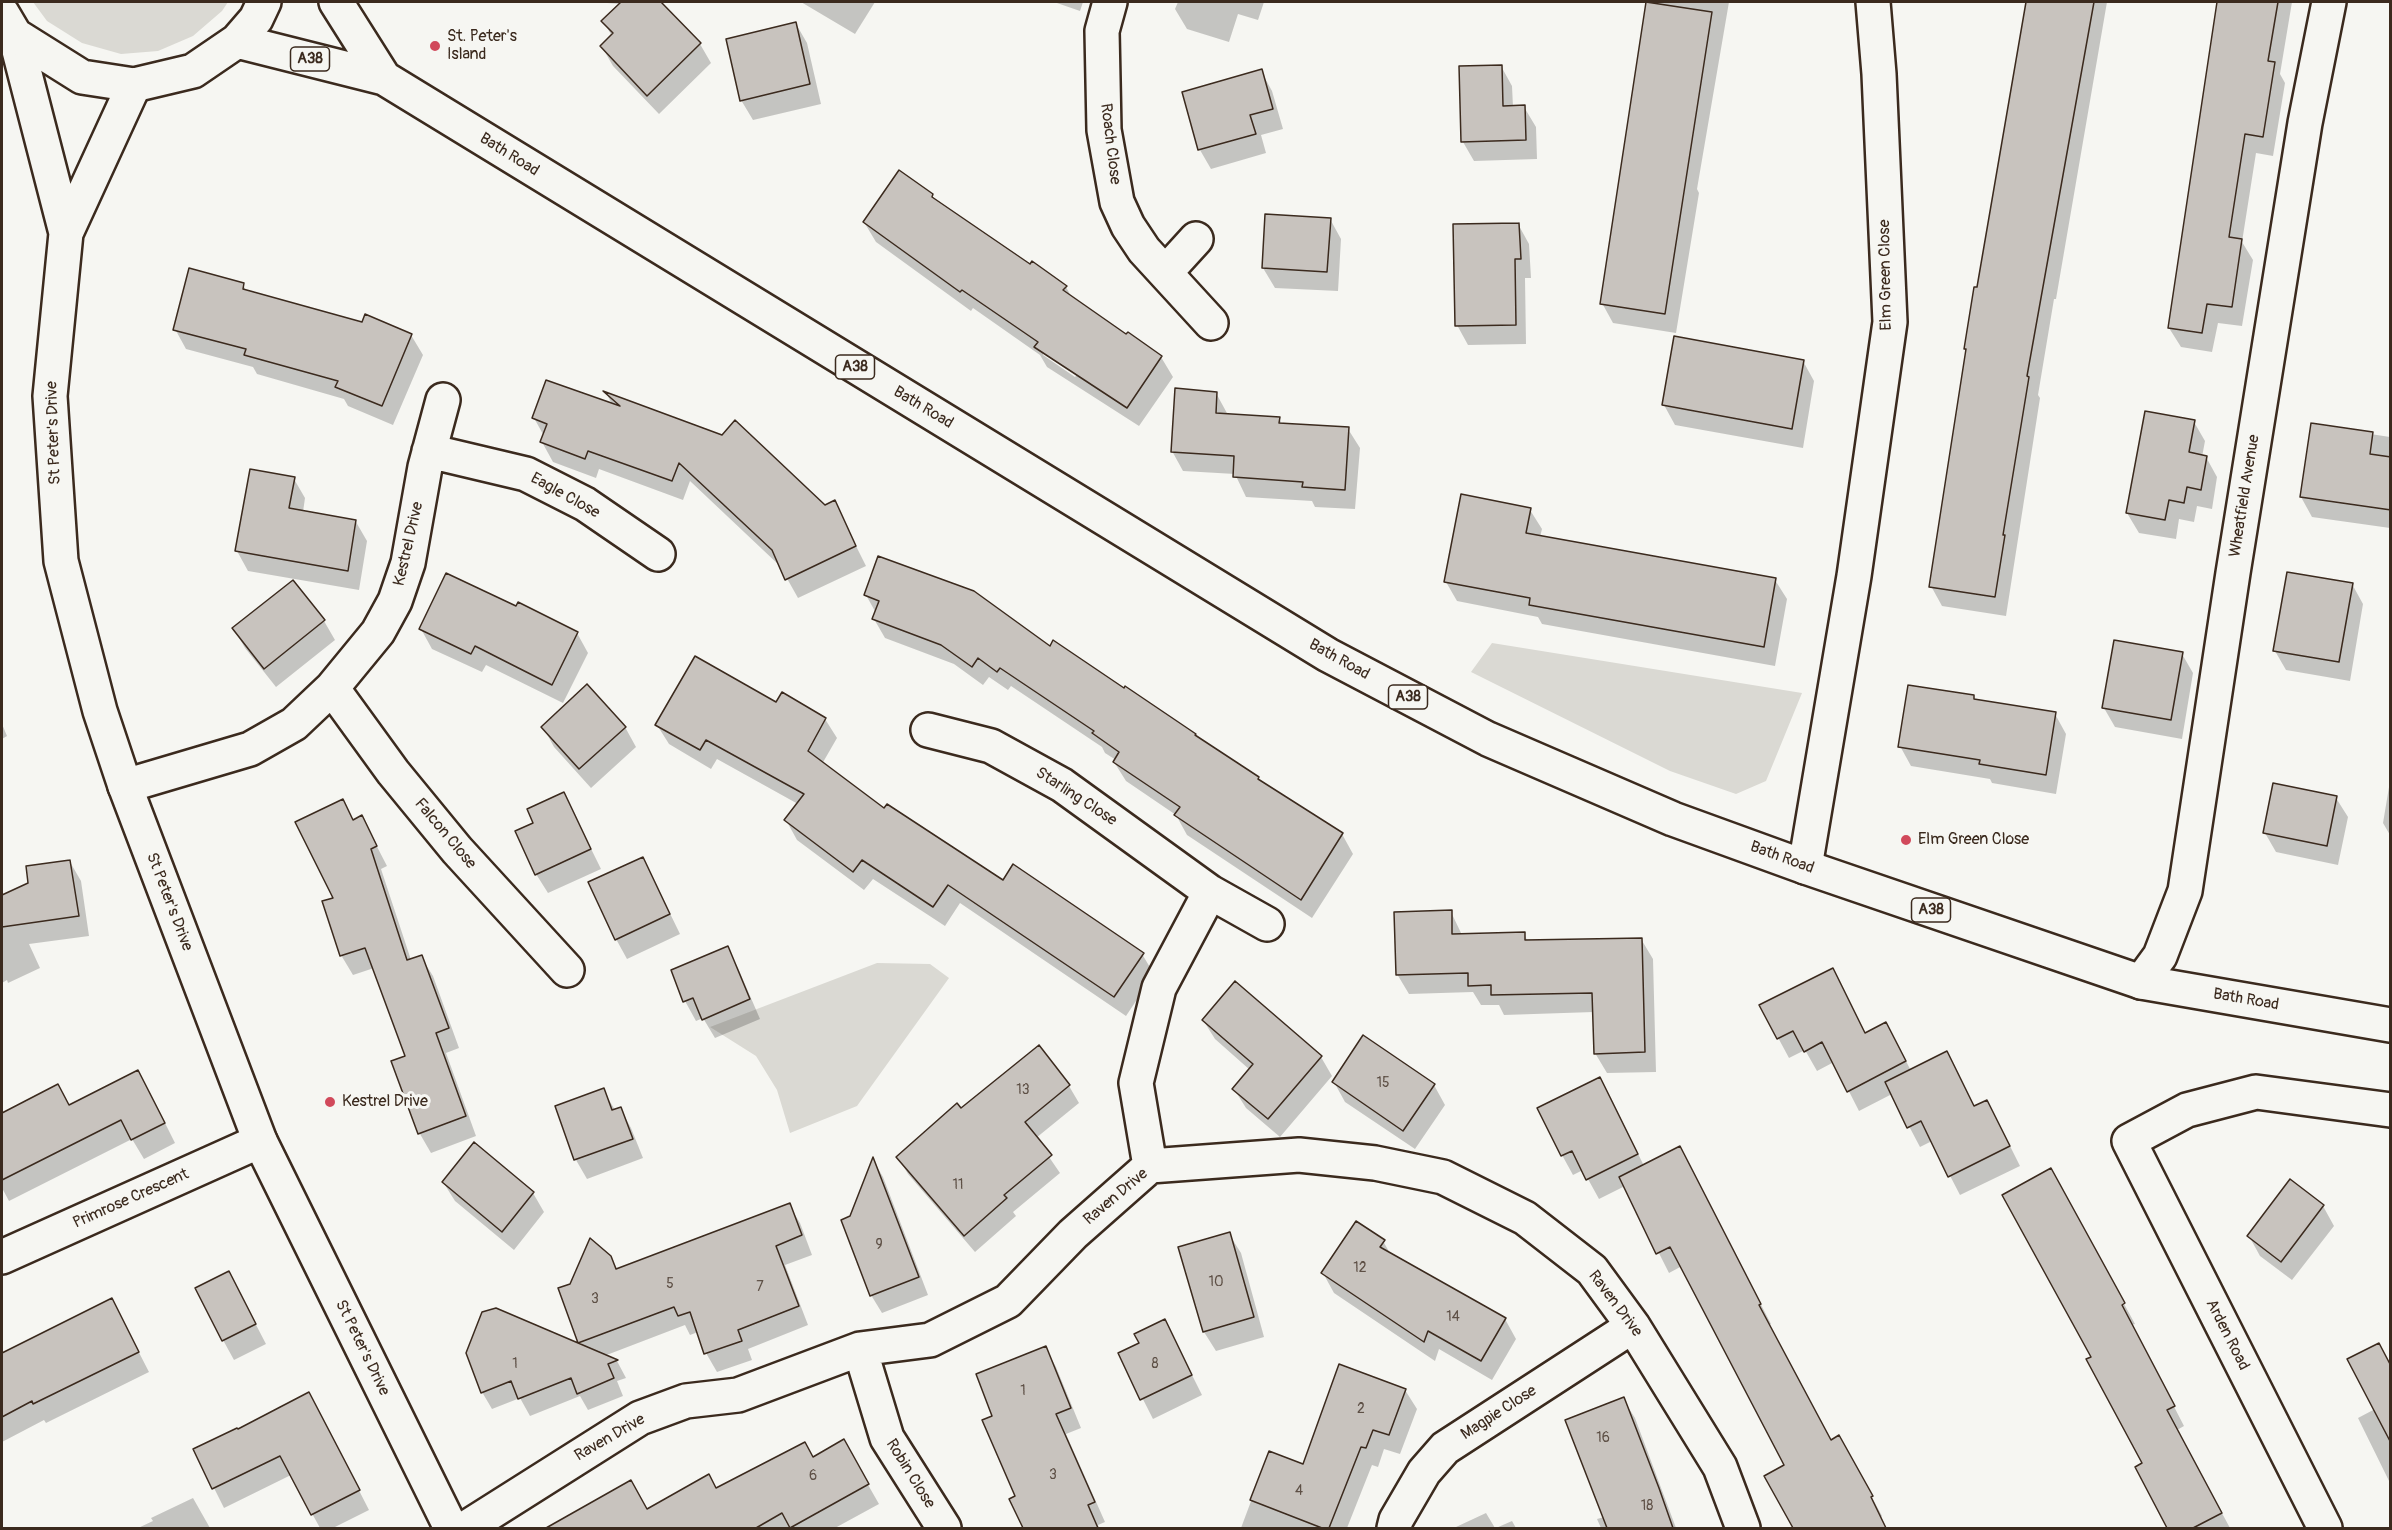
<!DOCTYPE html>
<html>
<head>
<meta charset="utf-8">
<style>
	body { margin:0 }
	#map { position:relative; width:2392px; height:1530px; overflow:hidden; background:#f6f6f2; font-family:Pangolin,sans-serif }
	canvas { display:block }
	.frame { position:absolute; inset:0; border:3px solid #3b2a1e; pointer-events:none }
</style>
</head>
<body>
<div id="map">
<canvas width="2392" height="1530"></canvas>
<div class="frame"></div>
</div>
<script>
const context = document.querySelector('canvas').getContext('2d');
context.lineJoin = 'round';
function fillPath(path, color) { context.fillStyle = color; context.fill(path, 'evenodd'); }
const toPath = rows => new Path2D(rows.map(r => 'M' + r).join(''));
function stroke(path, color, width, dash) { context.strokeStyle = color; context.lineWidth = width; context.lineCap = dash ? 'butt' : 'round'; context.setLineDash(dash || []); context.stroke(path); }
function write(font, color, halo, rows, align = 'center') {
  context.font = font + ' Pangolin,sans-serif'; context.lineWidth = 6; context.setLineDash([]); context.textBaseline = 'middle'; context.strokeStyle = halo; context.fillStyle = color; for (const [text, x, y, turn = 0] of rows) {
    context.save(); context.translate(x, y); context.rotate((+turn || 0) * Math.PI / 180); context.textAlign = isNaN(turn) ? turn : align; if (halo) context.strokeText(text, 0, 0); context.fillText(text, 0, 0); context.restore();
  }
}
const green = toPath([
	[33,2,228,2,222,11,193,36,158,51,121,54,82,43,47,21],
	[1492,643,1802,693,1766,781,1736,794,1670,771,1471,672],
	[877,963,930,964,949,978,857,1106,790,1133,777,1090,756,1056,710,1027]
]);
const shadow = toPath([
	[593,2,659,2,700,44,711,63,659,114,613,66,602,47,612,36,603,21,621,4],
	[801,2,875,2,855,34],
	[1054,2,1083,2,1080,11],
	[1178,2,1264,2,1258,20,1238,14,1229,42,1187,29,1175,9],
	[1649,2,1729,2,1697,189,1699,193,1676,333,1613,323,1602,303],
	[2028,2,2107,2,2056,299,2054,299,2038,395,2040,398,2006,616,1942,606,1931,586,1967,352,1965,349,1978,289],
	[2219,2,2292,2,2280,74,2285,83,2273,156,2256,153,2242,242,2253,260,2242,326,2218,323,2212,352,2181,347,2169,328],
	[796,24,807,43,821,104,753,120,741,100],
	[1501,66,1512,86,1513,107,1524,107,1536,127,1537,159,1474,161,1463,142],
	[1261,71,1272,91,1283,129,1261,135,1266,153,1211,169,1200,150,1184,93],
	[932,195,936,202,1031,266,1066,287,1072,298,1161,357,1173,377,1139,426,1047,367,1040,355,973,308,971,311,876,242,864,222],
	[1043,351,1077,375,1075,377,1043,355],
	[1330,219,1341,239,1338,291,1275,288,1263,268],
	[1518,224,1529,244,1531,278,1525,278,1526,344,1468,345,1457,325],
	[243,285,247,292,411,335,423,355,393,425,348,406,344,399,257,374,253,367,186,349,175,329],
	[1803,361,1814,381,1803,448,1675,425,1664,405],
	[606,393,824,506,834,502,866,566,798,598,780,566,690,481,683,500,599,469,596,478,553,462,542,442,544,436,534,418,613,406],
	[1216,393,1228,415,1279,418,1282,424,1348,429,1360,448,1355,509,1315,507,1312,501,1246,497,1235,474,1183,471,1172,451],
	[2194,422,2205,441,2202,457,2206,457,2217,477,2212,509,2197,506,2194,522,2179,519,2176,539,2139,533,2127,513],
	[2312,425,2390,437,2390,528,2312,517,2301,497],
	[294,479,305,498,303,512,356,522,367,541,359,590,248,571,237,551],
	[1530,510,1542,529,1540,537,1775,580,1787,599,1775,666,1542,624,1538,617,1457,601,1446,582],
	[2352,584,2363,604,2350,681,2286,670,2275,651],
	[866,595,1050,648,1195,735,1197,738,1258,778,1261,782,1342,834,1353,854,1312,918,1187,835,1176,815,1126,781,1114,762,1116,760,1105,753,1102,747,1011,686,1008,690,989,677,983,685,954,664,885,638,874,619,876,613],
	[517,608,577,633,588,653,563,703,486,665,482,672,432,649,421,629],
	[324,621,335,640,276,687,245,648,234,629],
	[2182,654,2193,673,2182,739,2115,727,2104,708],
	[1973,697,1976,701,2055,714,2066,734,2056,794,1992,783,1990,779,1911,766,1900,746],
	[777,704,825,719,837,738,822,764,885,810,1003,882,1142,954,1154,974,1126,1016,960,903,945,926,873,879,864,890,797,840,786,820,798,804,717,759,711,769,669,744,657,725],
	[2,724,7,736,2,739],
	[543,727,625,727,636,747,591,788,554,747],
	[2390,781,2390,835,2383,823],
	[564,794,601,869,548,893,536,874,535,824],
	[2336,798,2348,817,2338,865,2276,852,2265,833],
	[342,801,354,821,372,837,387,866,381,869,411,960,421,957,433,976,459,1048,446,1053,476,1136,431,1153,420,1134,393,1062,406,1057,374,968,353,975,341,955,335,899],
	[643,858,680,934,627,959,616,939],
	[70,862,81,881,89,936,29,944,40,968,8,983,7,980,2,983,2,897],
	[1451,912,1462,935,1524,934,1528,942,1641,939,1653,959,1656,1072,1607,1073,1595,1053,1594,1012,1504,1015,1499,1005,1481,1005,1473,992,1409,994,1397,974],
	[727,948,738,968,760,1019,715,1038,703,1018,696,1021,685,1001],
	[1843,989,1866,1034,1897,1043,1911,1071,1958,1073,1975,1108,1998,1122,2020,1166,1960,1195,1932,1141,1920,1147,1892,1094,1859,1111,1834,1062,1817,1071,1805,1050,1789,1058,1761,1006],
	[1203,1020,1321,1057,1332,1076,1280,1137,1246,1108,1234,1089,1250,1070,1215,1039],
	[1039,1047,1069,1086,1079,1103,1036,1138,1060,1173,1013,1212,1016,1216,975,1252,908,1174,898,1157],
	[1334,1082,1434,1085,1445,1105,1415,1149,1345,1102],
	[58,1086,69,1106,149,1091,175,1143,144,1159,132,1139,9,1201,2,1188,2,1115],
	[603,1090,615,1110,620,1108,631,1128,643,1158,587,1179,576,1160,556,1107],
	[1611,1098,1644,1166,1680,1148,1771,1324,1769,1325,1831,1441,1850,1456,1882,1516,1881,1517,1886,1528,1794,1528,1766,1477,1786,1466,1682,1266,1669,1273,1625,1186,1599,1199,1583,1170,1573,1175,1562,1155],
	[873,1160,883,1177,928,1295,882,1313,871,1295,851,1217],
	[443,1182,533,1193,544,1212,514,1250,455,1201],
	[2062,1190,2135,1324,2132,1325,2184,1426,2177,1430,2230,1528,2169,1528,2137,1467,2144,1463,2093,1358],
	[789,1205,800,1223,812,1255,785,1265,808,1325,748,1349,752,1360,717,1372,706,1353,698,1332,690,1335,685,1325,604,1356,617,1361,626,1378,617,1381,623,1396,588,1410,580,1396,530,1416,520,1398,492,1409,482,1392,582,1346,571,1285,610,1257,618,1270],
	[2323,1206,2334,1226,2292,1280,2260,1256,2249,1236],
	[1229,1234,1241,1253,1264,1337,1216,1351,1204,1332],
	[1383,1241,1391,1255,1505,1319,1516,1339,1492,1380,1439,1349,1435,1361,1334,1293,1323,1273],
	[229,1273,266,1344,234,1360,223,1340],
	[112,1300,149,1372,46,1423,44,1420,2,1442,2,1355],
	[1165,1321,1202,1395,1153,1419,1120,1354,1141,1344],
	[1045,1347,1056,1367,1081,1428,1066,1434,1105,1522,1098,1525,1099,1528,1024,1528,1011,1500,1017,1497,994,1417],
	[2390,1367,2390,1483,2358,1418,2375,1409],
	[1405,1390,1417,1409,1400,1454,1384,1449,1378,1467,1372,1465,1347,1528,1241,1528,1269,1453,1304,1466],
	[1623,1399,1635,1418,1676,1528,1601,1528,1597,1519,1604,1517],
	[320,1414,369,1510,333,1528,320,1528,291,1475,224,1508,195,1450],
	[843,1441,879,1504,835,1528,594,1528,583,1509,647,1511,813,1459],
	[193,1498,210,1528,138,1528,153,1521,151,1518],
	[1486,1513,1495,1528,1457,1528,1456,1527],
	[1512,1521,1516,1528,1496,1528]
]);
const building = toPath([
	[621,2,661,2,701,43,647,96,600,46,613,33,601,21,621,2],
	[1646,2,1712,12,1665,314,1600,304,1646,2],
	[2026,2,2094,2,2027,376,2029,377,2003,535,2005,535,1995,597,1929,587,1966,349,1964,349,1974,287,1977,287,2026,2],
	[2217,2,2278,2,2268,61,2275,62,2263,137,2245,134,2229,237,2242,239,2232,307,2207,304,2202,333,2168,328,2217,2],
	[796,22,810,84,740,101,726,39,796,22],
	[1502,65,1503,106,1525,105,1526,140,1461,142,1459,66,1502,65],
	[1262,69,1273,109,1250,115,1256,134,1198,150,1182,92,1262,69],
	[899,170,933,194,932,197,1030,264,1032,261,1067,286,1063,290,1126,334,1128,332,1162,356,1127,408,1034,347,1038,342,962,290,960,292,863,222,899,170],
	[1265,214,1331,218,1327,272,1262,268,1265,214],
	[1519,223,1521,259,1515,259,1516,325,1455,326,1453,224,1519,223],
	[189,268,244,283,243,289,362,322,365,314,412,334,382,406,335,387,338,381,244,355,246,349,173,330,189,268],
	[1674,336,1804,360,1792,429,1662,405,1674,336],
	[546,380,620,406,603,391,722,435,735,420,825,505,835,500,856,546,785,580,772,550,679,463,672,481,588,451,585,459,540,442,547,424,532,418,546,380],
	[1175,388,1217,392,1216,413,1280,417,1279,423,1349,427,1345,490,1302,487,1303,482,1233,477,1234,456,1171,452,1175,388],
	[2145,411,2195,420,2189,452,2207,456,2201,490,2187,487,2184,503,2169,500,2165,520,2126,513,2145,411],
	[2311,423,2373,432,2370,454,2391,457,2391,510,2300,497,2311,423],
	[250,469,295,477,289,508,356,520,348,571,235,551,250,469],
	[1461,494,1531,508,1526,533,1776,578,1764,647,1529,605,1530,598,1444,582,1461,494],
	[878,556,974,591,1050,646,1053,640,1124,688,1125,686,1196,734,1195,735,1259,777,1258,779,1343,833,1301,900,1174,815,1180,807,1113,762,1119,752,1092,733,1094,731,1000,668,997,672,978,658,972,667,941,645,872,619,879,601,864,595,878,556],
	[2287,572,2353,583,2339,662,2273,651,2287,572],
	[446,573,516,606,518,602,578,632,552,685,475,646,471,654,419,629,446,573],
	[293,580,325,620,264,669,232,628,293,580],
	[2114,640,2183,652,2171,720,2102,708,2114,640],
	[695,656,776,702,782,692,826,718,808,751,884,808,887,804,1003,880,1013,864,1144,953,1114,997,948,885,933,907,862,860,853,872,784,820,804,794,706,740,700,750,655,725,695,656],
	[587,684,626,727,579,769,541,727,587,684],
	[1908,685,1974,695,1974,699,2056,712,2046,775,1979,764,1980,760,1898,747,1908,685],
	[2273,783,2337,796,2327,846,2263,833,2273,783],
	[564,792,591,849,535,875,515,831,533,823,527,809,564,792],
	[343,799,353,820,362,815,377,846,371,849,407,960,422,955,449,1028,436,1033,466,1116,418,1134,391,1061,405,1056,365,948,340,956,322,901,333,898,295,822,343,799],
	[643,857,670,914,615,940,588,882,643,857],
	[70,860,79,916,2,927,2,895,28,883,26,866,70,860],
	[1452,910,1452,934,1525,932,1525,940,1642,938,1645,1052,1594,1054,1592,993,1491,995,1491,985,1468,986,1468,973,1396,975,1394,912,1452,910],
	[728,946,750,999,702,1020,693,998,683,1002,671,970,728,946],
	[1833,968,1865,1033,1886,1022,1906,1061,1847,1092,1822,1042,1804,1052,1793,1031,1777,1039,1759,1005,1833,968],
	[1235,981,1322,1056,1268,1119,1232,1089,1253,1064,1202,1020,1235,981],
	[1363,1035,1435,1084,1403,1131,1332,1082,1363,1035],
	[1039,1045,1070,1085,1025,1122,1052,1155,1004,1195,1007,1198,964,1236,896,1157,957,1103,961,1108,1039,1045],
	[1947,1051,1974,1106,1987,1100,2010,1146,1948,1177,1921,1121,1907,1128,1885,1082,1947,1051],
	[138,1070,165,1123,131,1140,121,1120,2,1180,2,1113,58,1084,69,1105,138,1070],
	[1600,1077,1638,1154,1586,1180,1572,1151,1561,1156,1537,1108,1600,1077],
	[604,1088,612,1110,621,1107,633,1139,574,1160,555,1106,604,1088],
	[474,1142,534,1192,502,1232,442,1182,474,1142],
	[1680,1146,1761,1304,1759,1305,1831,1440,1839,1435,1873,1496,1871,1497,1886,1528,1793,1528,1764,1476,1784,1465,1670,1247,1656,1254,1619,1177,1680,1146],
	[873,1157,919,1277,870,1296,841,1220,850,1216,873,1157],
	[2051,1168,2125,1303,2122,1305,2175,1406,2167,1410,2222,1513,2193,1528,2167,1528,2135,1467,2142,1463,2086,1359,2091,1357,2002,1195,2051,1168],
	[2290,1179,2324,1205,2281,1262,2247,1236,2290,1179],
	[790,1203,802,1235,776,1246,799,1306,738,1330,742,1341,704,1354,690,1312,678,1316,674,1307,578,1343,558,1288,570,1284,590,1238,611,1256,616,1269,790,1203],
	[1356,1221,1385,1240,1380,1247,1506,1318,1481,1361,1428,1331,1424,1342,1321,1273,1356,1221],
	[1230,1232,1254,1317,1203,1332,1178,1247,1230,1232],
	[229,1271,256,1324,222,1341,195,1288,229,1271],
	[112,1298,139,1352,33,1404,32,1401,2,1417,2,1353,112,1298],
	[496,1308,618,1360,608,1364,614,1378,577,1394,571,1378,518,1399,511,1381,481,1393,466,1353,482,1312,496,1308],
	[1165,1319,1192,1375,1140,1400,1118,1353,1139,1343,1134,1334,1165,1319],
	[2379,1343,2391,1366,2391,1443,2347,1359,2379,1343],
	[1046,1346,1071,1408,1056,1414,1095,1502,1088,1505,1098,1528,1023,1528,1009,1499,1015,1496,982,1420,992,1416,976,1374,1046,1346],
	[1339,1364,1406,1389,1389,1435,1373,1430,1366,1448,1361,1447,1329,1528,1322,1528,1250,1500,1269,1451,1303,1464,1339,1364],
	[309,1392,360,1490,311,1515,280,1456,212,1489,193,1449,237,1428,238,1429,309,1392],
	[1624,1397,1659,1488,1673,1528,1607,1528,1565,1420,1624,1397],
	[844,1439,869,1484,790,1528,782,1513,756,1528,546,1528,631,1480,647,1509,709,1474,716,1488,805,1442,813,1457,844,1439]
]);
const minor = toPath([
	[1110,2,1102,31,1104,130,1117,202,1128,226,1144,250,1211,323],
	[1165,273,1196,239],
	[429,451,526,474,585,504,658,554],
	[332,688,393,772,457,850,567,970],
	[928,730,991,746,1062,785,1210,892,1159,988,1136,1083,1150,1166],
	[125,786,250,749,294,724,332,688,378,632,395,601,408,563,425,467,443,400],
	[1805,867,1854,576,1890,322,1879,74,1873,2],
	[1210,892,1267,924],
	[2141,982,2160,956,2185,891,2233,573,2305,123,2329,2],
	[2,1257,260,1141],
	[860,1349,887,1438,944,1528],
	[466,1528,640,1418,686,1401,738,1395,860,1349,930,1340,1008,1301,1073,1234,1150,1166,1299,1155,1375,1163,1443,1177,1525,1218,1592,1270,1633,1326,1720,1467,1743,1528],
	[1394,1528,1396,1520,1424,1472,1445,1448,1633,1326],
	[2325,1528,2129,1141,2187,1110,2256,1092,2390,1110]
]);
const tertiary = toPath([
	[15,35,66,233],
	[134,85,66,233,50,396,61,561,100,711,125,786,260,1141,451,1528]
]);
const primary = toPath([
	[336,2,384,78],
	[2,13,15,35,82,77,134,85,193,71,237,41,256,19,264,2],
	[237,41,384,78,1328,655,1488,739,1673,819,1805,867,2141,982,2390,1025]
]);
const markers = [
	[435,46,6,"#d1495b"],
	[1906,840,6,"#d1495b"],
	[330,1102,6,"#d1495b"]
];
const numberNames = [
	["15",1383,1083],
	["13",1023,1090],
	["11",958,1185],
	["9",879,1245],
	["12",1360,1268],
	["10",1216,1282],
	["5",670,1284],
	["7",760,1287],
	["3",595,1299],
	["14",1453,1317],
	["1",515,1364],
	["8",1155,1364],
	["1",1023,1391],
	["2",1361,1409],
	["16",1603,1438],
	["3",1053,1475],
	["6",813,1476],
	["4",1299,1491],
	["18",1647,1506]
];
const shields = [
	[310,59,39],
	[855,367,39],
	[1408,697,39],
	[1931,910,39]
];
const shieldNames = [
	["A38",310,59],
	["A38",855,367],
	["A38",1408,697],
	["A38",1931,910]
];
const poiNames = [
	["St. Peter's",447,37],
	["Island",447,55],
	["Elm Green Close",1918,840],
	["Kestrel Drive",342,1102]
];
const streetNames = [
	["Roach Close",1110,144,83],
	["Bath Road",509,155,32],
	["Elm Green Close",1886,275,-91],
	["Bath Road",923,408,31],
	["St Peter's Drive",54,433,-92],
	["Eagle Close",565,496,29],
	["Wheatfield Avenue",2245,496,-81],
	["Kestrel Drive",409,544,-77],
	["Bath Road",1339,660,29],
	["Starling Close",1076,797,33],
	["Falcon Close",445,834,50],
	["Bath Road",1782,858,20],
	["St Peter's Drive",169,902,69],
	["Bath Road",2246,1000,10],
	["Raven Drive",1116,1197,-40],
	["Primrose Crescent",131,1199,-24],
	["Raven Drive",1615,1304,53],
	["Arden Road",2227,1335,63],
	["St Peter's Drive",362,1348,64],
	["Magpie Close",1499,1413,-33],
	["Raven Drive",610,1438,-30],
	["Robin Close",910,1474,58]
];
fillPath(green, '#dad9d3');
fillPath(shadow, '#0003');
fillPath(building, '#c8c3be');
stroke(building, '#3b2a1e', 1.5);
stroke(minor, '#3b2a1e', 38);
stroke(tertiary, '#3b2a1e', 38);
stroke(primary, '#3b2a1e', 38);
stroke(minor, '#f6f6f2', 33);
stroke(tertiary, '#f6f6f2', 33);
stroke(primary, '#f6f6f2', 33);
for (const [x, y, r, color] of markers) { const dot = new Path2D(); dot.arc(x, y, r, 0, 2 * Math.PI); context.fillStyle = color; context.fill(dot); stroke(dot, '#f6f6f2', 2); }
write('14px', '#5e5046', null, numberNames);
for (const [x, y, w] of shields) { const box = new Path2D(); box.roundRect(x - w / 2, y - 12, w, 24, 4.5); context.fillStyle = '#f6f6f2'; context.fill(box); stroke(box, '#3b2a1e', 1.5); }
write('bold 15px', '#3b2a1e', null, shieldNames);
write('16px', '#3b2a1e', '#f6f6f2', poiNames, 'left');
write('16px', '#3b2a1e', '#f6f6f2', streetNames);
</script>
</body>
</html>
